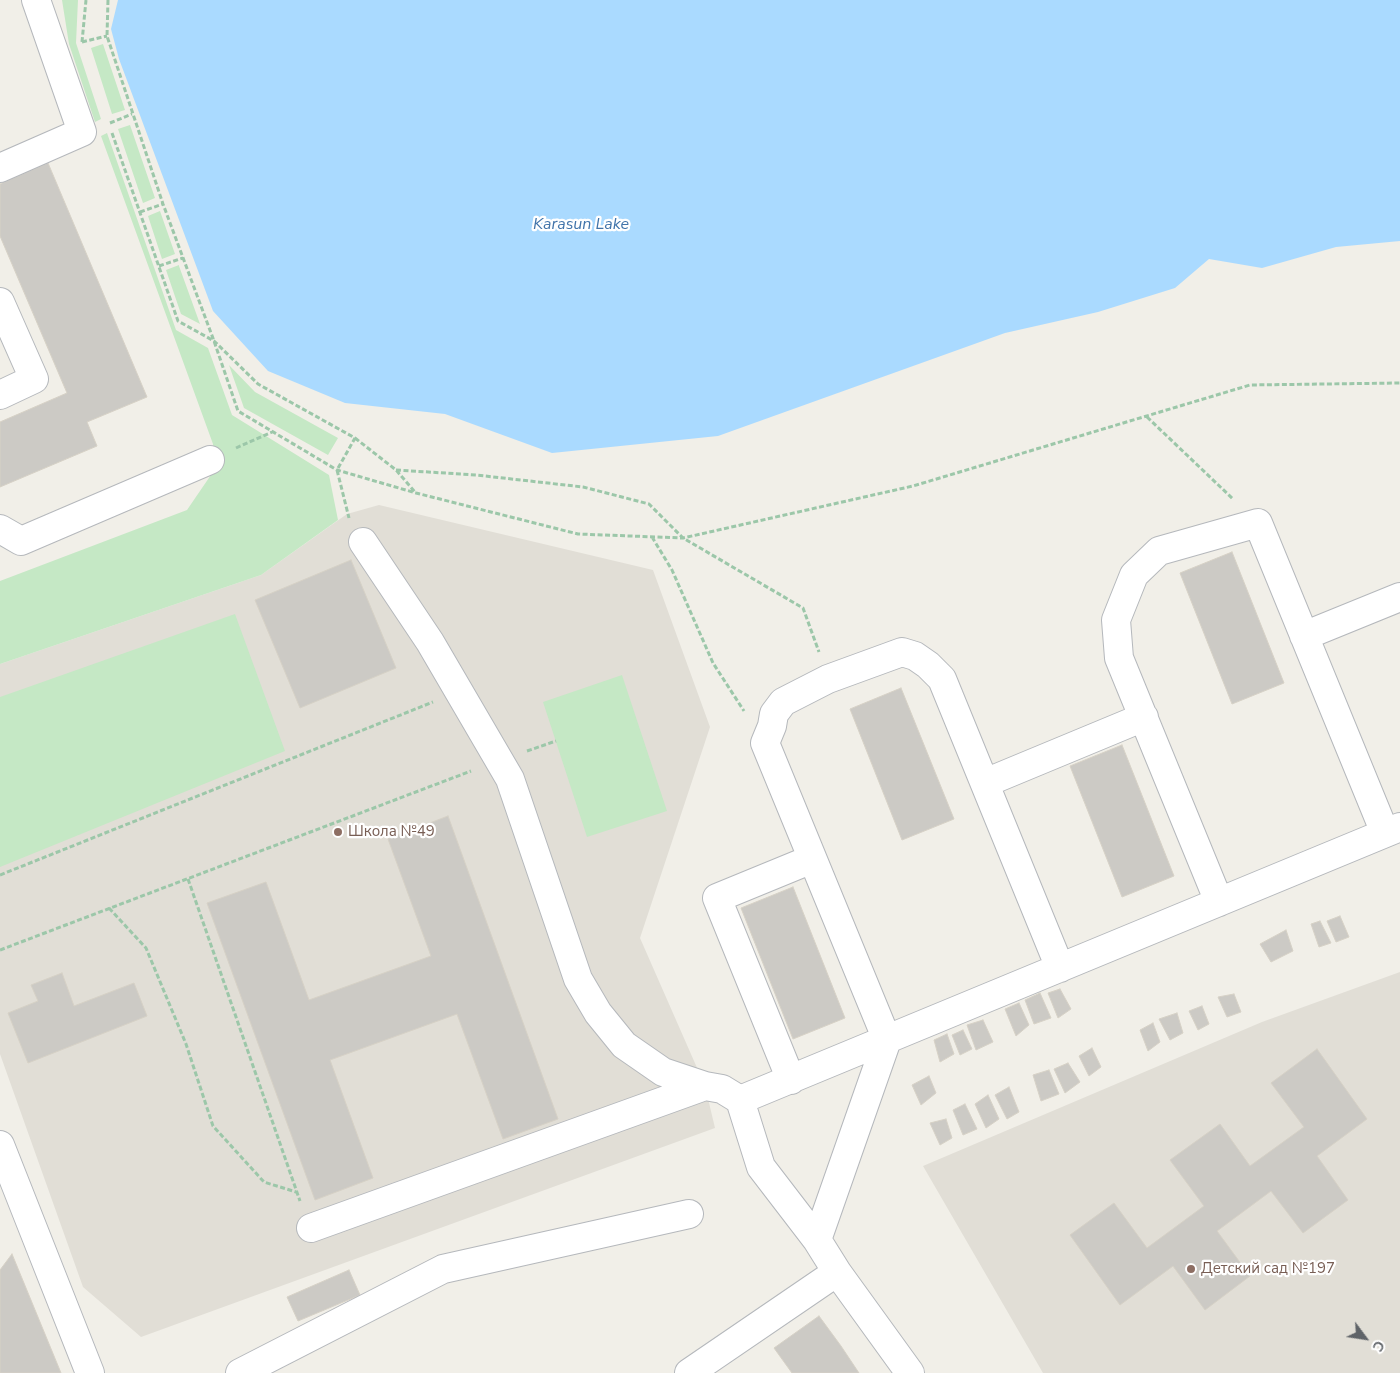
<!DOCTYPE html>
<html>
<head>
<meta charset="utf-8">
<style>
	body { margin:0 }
	#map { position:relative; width:1400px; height:1373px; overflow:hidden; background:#f1efe8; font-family:"Nunito Sans",sans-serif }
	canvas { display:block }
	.north { position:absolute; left:1340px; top:1313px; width:50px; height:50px; -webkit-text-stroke:4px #fff; paint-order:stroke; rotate:121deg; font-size:14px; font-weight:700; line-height:20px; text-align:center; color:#5f6368 }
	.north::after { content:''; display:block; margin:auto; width:18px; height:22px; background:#5f6368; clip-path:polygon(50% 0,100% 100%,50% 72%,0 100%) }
</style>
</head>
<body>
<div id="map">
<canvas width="1400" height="1373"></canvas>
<div class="north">С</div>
</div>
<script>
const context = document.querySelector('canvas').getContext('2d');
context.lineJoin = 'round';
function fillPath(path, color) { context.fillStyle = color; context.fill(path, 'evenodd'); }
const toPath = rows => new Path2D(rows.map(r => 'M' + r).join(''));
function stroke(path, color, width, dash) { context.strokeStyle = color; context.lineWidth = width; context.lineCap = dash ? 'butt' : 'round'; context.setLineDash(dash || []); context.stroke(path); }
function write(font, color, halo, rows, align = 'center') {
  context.font = font + ' "Nunito Sans",sans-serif'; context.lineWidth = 4.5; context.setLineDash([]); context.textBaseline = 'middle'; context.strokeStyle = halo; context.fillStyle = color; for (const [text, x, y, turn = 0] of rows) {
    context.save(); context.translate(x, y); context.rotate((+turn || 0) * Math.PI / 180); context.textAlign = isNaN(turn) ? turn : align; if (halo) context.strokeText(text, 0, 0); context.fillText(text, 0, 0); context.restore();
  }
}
const education = toPath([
	[379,505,653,570,710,727,640,938,705,1086,715,1128,141,1337,83,1287,0,1054,0,664,261,575,347,514],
	[1400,972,1400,1373,1043,1373,923,1166,1262,1022]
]);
const green = toPath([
	[62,0,78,0,76,43,101,119,95,122,69,44],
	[103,44,125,110,112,114,91,48],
	[130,125,155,198,143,203,118,129],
	[107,133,176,330,208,348,232,415,329,475,338,520,261,575,0,664,0,581,187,510,215,469,213,444,101,136],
	[160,211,175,254,162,259,148,216],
	[179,265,179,266,200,324,181,314,166,270],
	[229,365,255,392,338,438,328,455,244,408],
	[235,614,285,751,0,867,0,697],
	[622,675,667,811,587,837,543,702]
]);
const water = toPath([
	[118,0,1400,0,1400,241,1336,247,1262,268,1209,259,1175,288,1098,312,1005,333,718,436,552,453,445,414,345,403,268,371,213,311,119,59,111,29]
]);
const building = toPath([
	[48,163,147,397,87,422,97,446,0,487,0,422,67,393,0,236,0,184,48,163],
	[1232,552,1284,683,1232,704,1180,573,1232,552],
	[351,560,396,668,300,708,255,600,351,560],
	[901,688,954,819,902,840,850,709,901,688],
	[1122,745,1174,876,1122,897,1070,766,1122,745],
	[448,816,558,1119,503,1139,457,1014,330,1060,373,1178,315,1200,207,903,266,882,309,1000,431,956,388,839,448,816],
	[793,887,845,1018,793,1039,741,908,793,887],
	[1340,916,1349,937,1336,942,1327,921,1340,916],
	[1320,921,1331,943,1319,947,1311,924,1320,921],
	[1286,930,1293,951,1271,962,1260,944,1286,930],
	[62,973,74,1006,134,983,147,1016,28,1063,8,1013,38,1001,31,985,62,973],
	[1060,989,1071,1009,1058,1018,1048,993,1060,989],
	[1040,993,1051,1018,1034,1024,1025,1000,1040,993],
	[1234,994,1241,1012,1227,1017,1218,997,1234,994],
	[1019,1003,1029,1025,1016,1036,1005,1009,1019,1003],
	[1202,1006,1209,1024,1198,1030,1189,1011,1202,1006],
	[1177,1013,1183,1033,1170,1040,1159,1019,1177,1013],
	[983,1020,993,1042,976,1050,967,1025,983,1020],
	[1153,1023,1160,1042,1148,1051,1140,1030,1153,1023],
	[963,1030,972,1049,960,1055,952,1035,963,1030],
	[947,1034,954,1054,940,1062,934,1040,947,1034],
	[1092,1048,1101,1067,1089,1076,1079,1056,1092,1048],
	[1317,1049,1367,1119,1317,1156,1348,1200,1303,1233,1271,1191,1217,1231,1250,1276,1205,1310,1173,1266,1120,1305,1070,1235,1114,1203,1147,1248,1204,1206,1170,1160,1220,1124,1250,1166,1304,1127,1271,1083,1317,1049],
	[1068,1063,1080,1082,1065,1093,1054,1069,1068,1063],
	[1049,1070,1059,1094,1041,1101,1033,1075,1049,1070],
	[929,1076,936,1093,921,1105,912,1085,929,1076],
	[1009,1087,1019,1112,1007,1119,995,1095,1009,1087],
	[988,1095,999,1119,986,1128,975,1104,988,1095],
	[965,1104,977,1129,963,1135,953,1110,965,1104],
	[946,1119,952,1138,940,1145,930,1123,946,1119],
	[12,1254,61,1373,0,1373,0,1270,12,1254],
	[349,1270,360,1295,298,1321,287,1297,349,1270],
	[819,1316,841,1346,859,1373,792,1373,774,1348,819,1316]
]);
const path = toPath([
	[108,0,107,36,163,204,214,341,238,411,337,470,416,493,578,534,683,538,913,486,1250,385,1400,383],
	[82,42,86,0],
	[82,42,107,36],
	[110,123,132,114],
	[112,133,178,321,214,341,258,384,355,438,337,470,349,518],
	[140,212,163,204],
	[159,266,183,258],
	[1147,417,1233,499],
	[355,438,396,470,415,492],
	[236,448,272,432],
	[396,470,476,475,583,487,649,504,683,538,803,608,819,652],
	[652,537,672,570,713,663,744,711],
	[527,751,556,741],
	[0,875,433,702],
	[188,879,300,1201],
	[109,908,146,948,186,1044,213,1126,264,1182,296,1192],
	[0,950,471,771]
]);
const minor = toPath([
	[0,168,82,132,36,0],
	[0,302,34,379,0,395],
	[0,529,21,541,210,460],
	[363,542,430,642,510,779,578,979,598,1013,624,1045,663,1072,705,1086,722,1089,740,1100,761,1167,817,1240,837,1272,689,1373],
	[1304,636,1400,597],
	[985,783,1144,717],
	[1219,902,1119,658,1116,620,1134,575,1159,551,1258,523,1385,833],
	[791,1080,717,898,812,859],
	[740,1100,1400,827],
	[0,1145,90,1373],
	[311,1228,705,1086],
	[817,1240,887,1040,765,743,772,726,774,714,783,702,828,679,902,652,915,656,928,665,942,679,1060,968],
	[837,1272,910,1373],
	[240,1373,443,1269,689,1214]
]);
const markers = [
	[338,832,5,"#8d6e63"],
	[1191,1269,5,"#8d6e63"]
];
const educationNames = [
	["Школа №49",348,832],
	["Детский сад №197",1201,1269]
];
const waterNames = [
	["Karasun Lake",581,225]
];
fillPath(education, '#e1ded6');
fillPath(green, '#c5e8c5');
fillPath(water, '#aadaff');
fillPath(building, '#cccac5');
stroke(building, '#d6d1c6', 1);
stroke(minor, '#b5b8bc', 30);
stroke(path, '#9cc7a9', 3, [5, 2.5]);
stroke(minor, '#fff', 28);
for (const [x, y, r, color] of markers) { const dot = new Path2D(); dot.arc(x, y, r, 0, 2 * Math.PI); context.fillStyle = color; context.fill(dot); stroke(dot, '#fff', 2); }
write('15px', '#785e54', '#fff', educationNames, 'left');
write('italic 16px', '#4174aa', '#fff', waterNames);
</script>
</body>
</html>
